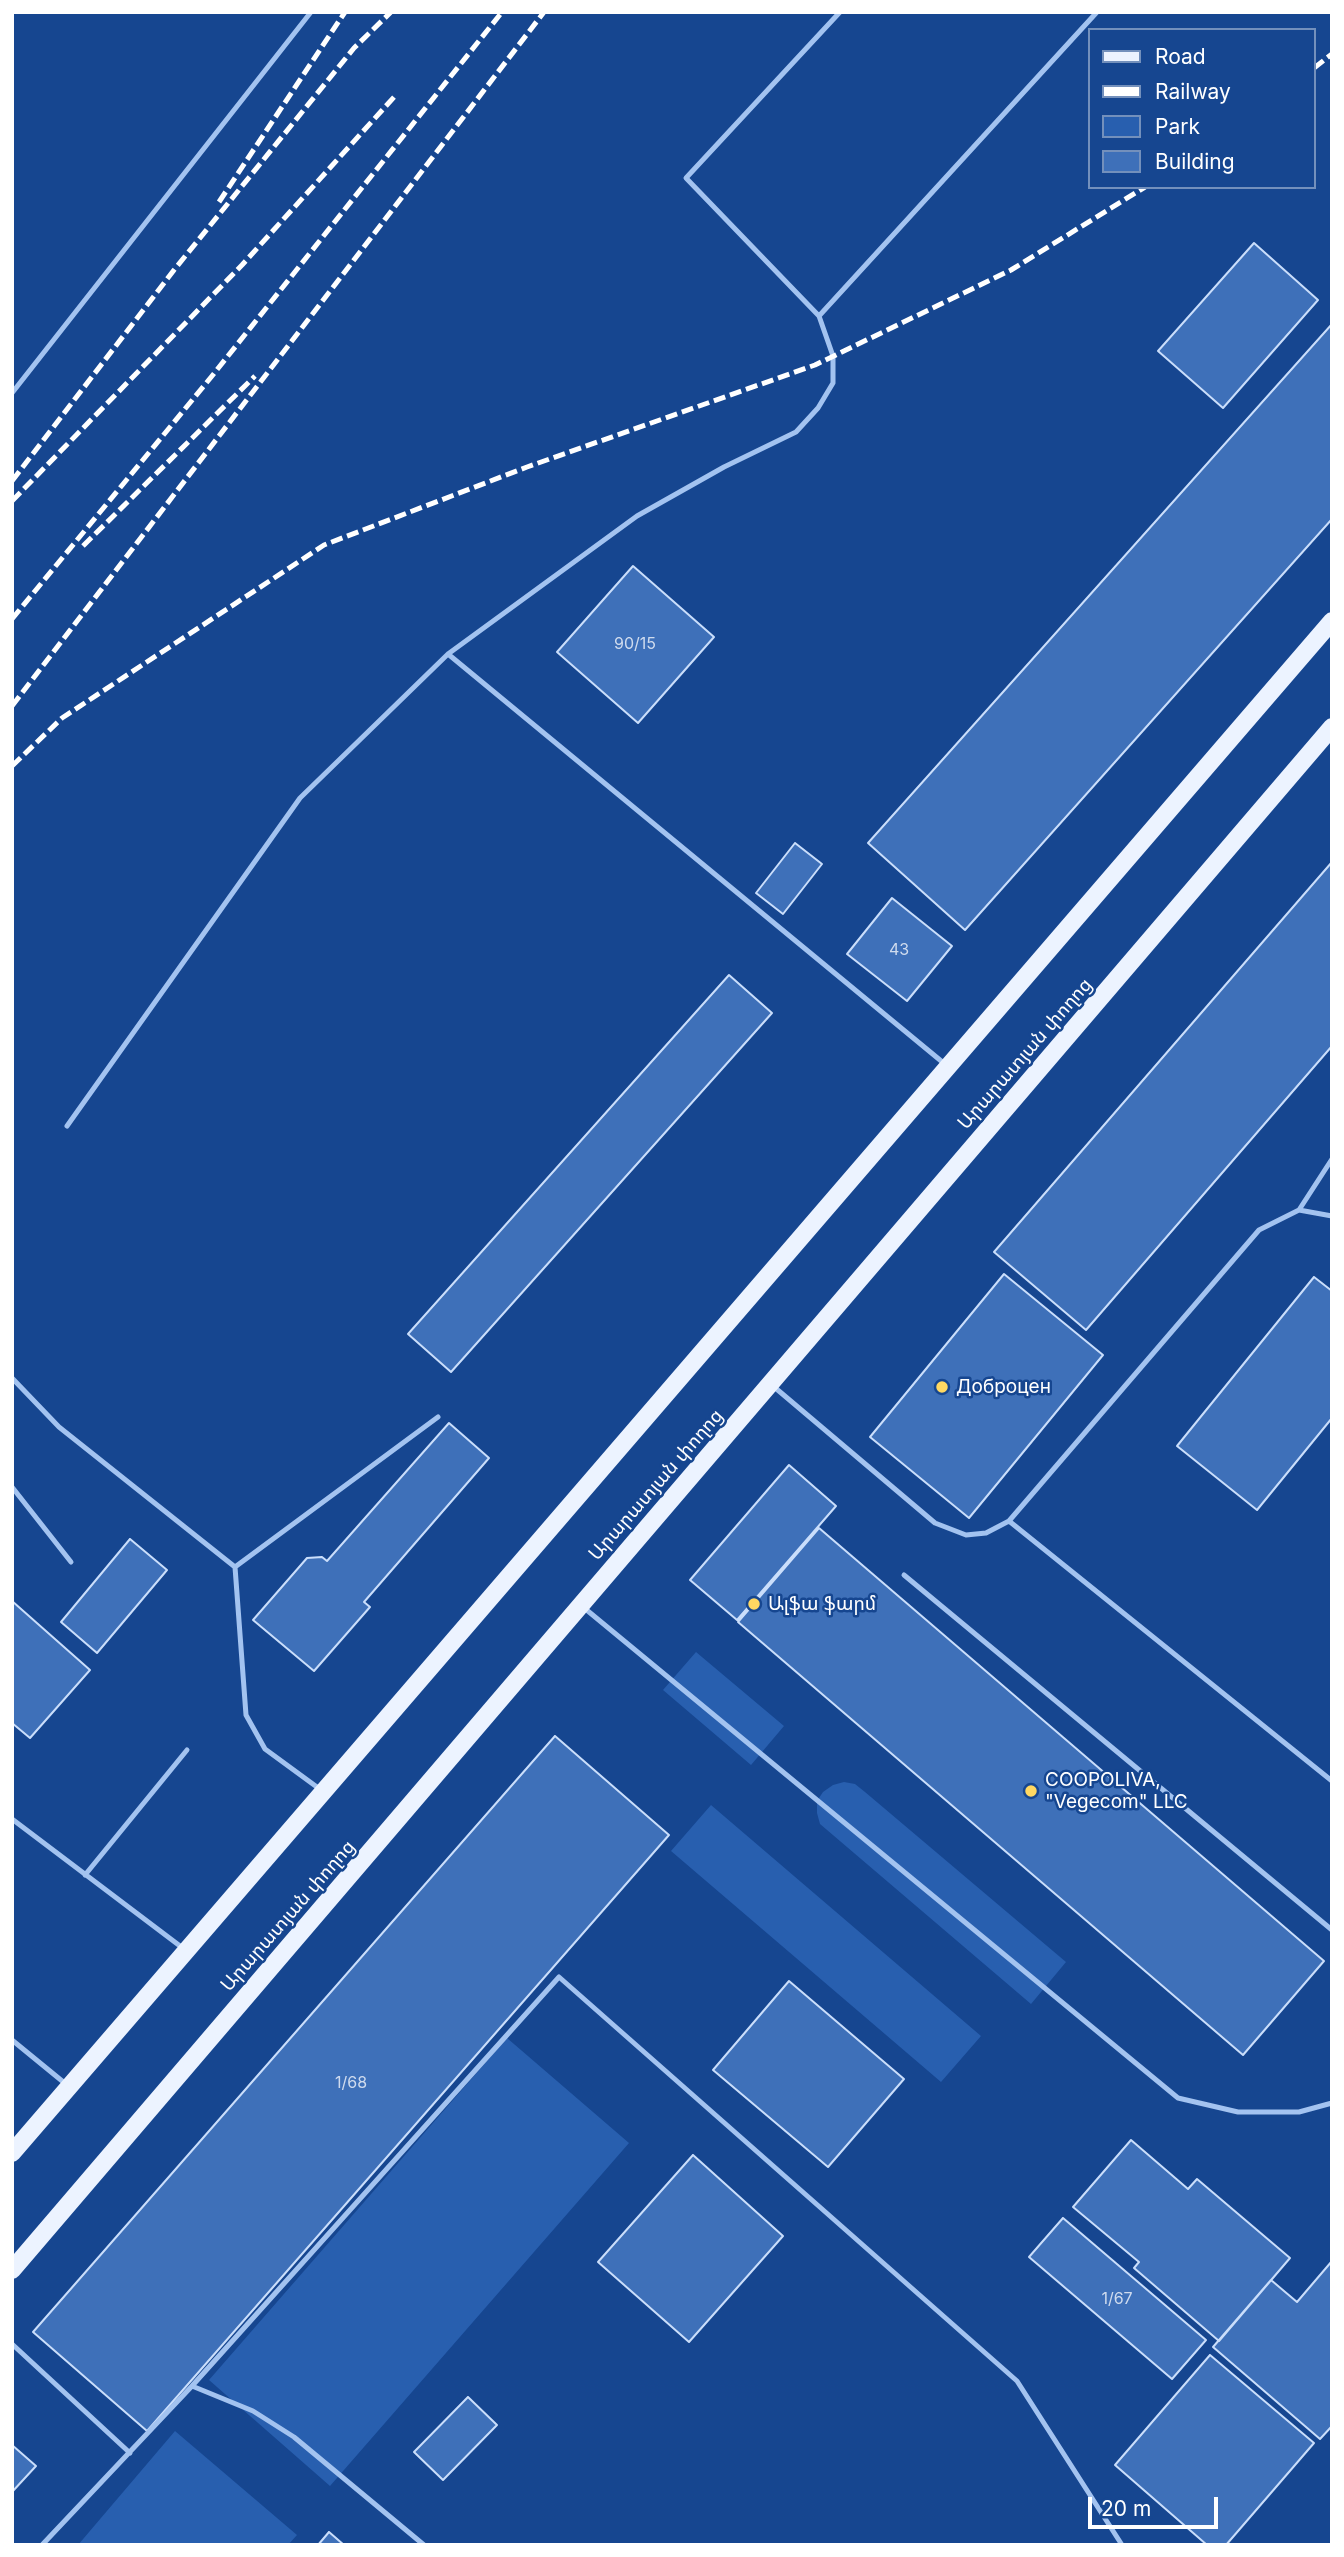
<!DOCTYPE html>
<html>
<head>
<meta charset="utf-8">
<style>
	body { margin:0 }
	#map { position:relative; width:1344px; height:2557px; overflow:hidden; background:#164690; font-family:Inter,sans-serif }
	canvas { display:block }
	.frame { position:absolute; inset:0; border:14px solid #fff; pointer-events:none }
	.legend { position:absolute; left:1088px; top:28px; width:228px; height:161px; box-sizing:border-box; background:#164690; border:2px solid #7390bc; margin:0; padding:9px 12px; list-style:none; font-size:21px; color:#fff }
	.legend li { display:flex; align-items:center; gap:14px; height:35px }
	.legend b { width:35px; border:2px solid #7390bc }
	.scale { position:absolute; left:1088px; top:2497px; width:130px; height:32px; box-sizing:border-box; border:4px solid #fff; border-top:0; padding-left:9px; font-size:21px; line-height:24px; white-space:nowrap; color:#fff; -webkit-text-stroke:5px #164690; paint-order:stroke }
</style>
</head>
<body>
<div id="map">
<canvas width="1344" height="2557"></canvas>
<div class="frame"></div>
<ul class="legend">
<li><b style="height:9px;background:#ecf3ff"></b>Road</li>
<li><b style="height:9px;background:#fff"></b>Railway</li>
<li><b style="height:19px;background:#285faf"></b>Park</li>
<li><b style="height:19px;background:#3e70b9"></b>Building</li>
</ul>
<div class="scale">20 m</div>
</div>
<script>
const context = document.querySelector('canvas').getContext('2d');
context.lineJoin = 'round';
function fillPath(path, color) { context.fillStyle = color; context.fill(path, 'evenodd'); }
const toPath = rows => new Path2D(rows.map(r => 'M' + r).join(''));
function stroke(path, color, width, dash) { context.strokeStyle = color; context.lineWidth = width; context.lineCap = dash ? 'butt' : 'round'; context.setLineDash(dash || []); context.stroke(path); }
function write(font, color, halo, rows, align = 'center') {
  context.font = font + ' Inter,"Noto Sans Armenian",sans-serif'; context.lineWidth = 5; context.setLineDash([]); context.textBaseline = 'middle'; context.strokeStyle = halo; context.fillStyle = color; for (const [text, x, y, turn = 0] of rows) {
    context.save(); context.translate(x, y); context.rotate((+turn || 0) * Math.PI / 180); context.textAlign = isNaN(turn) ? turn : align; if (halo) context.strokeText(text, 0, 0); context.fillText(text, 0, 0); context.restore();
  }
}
const green = toPath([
	[696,1652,784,1726,751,1765,663,1690],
	[844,1782,855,1784,865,1792,1066,1962,1031,2004,820,1824,817,1813,817,1801,823,1792,833,1785],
	[711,1805,981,2036,941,2082,671,1851],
	[507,2038,629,2143,330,2486,209,2380],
	[175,2431,297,2535,288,2545,78,2545]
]);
const building = toPath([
	[1254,243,1318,300,1223,408,1158,351,1254,243],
	[1332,324,1332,519,965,930,868,843,1332,324],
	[633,566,714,637,638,723,557,652,633,566],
	[795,843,822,864,783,914,756,893,795,843],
	[1332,862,1332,1046,1086,1330,994,1252,1332,862],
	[892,898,952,946,907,1001,847,954,892,898],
	[729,975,772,1013,451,1372,408,1334,729,975],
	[1004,1274,1103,1355,969,1518,870,1437,1004,1274],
	[1314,1277,1332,1291,1332,1418,1257,1510,1177,1446,1314,1277],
	[449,1423,489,1458,364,1602,370,1607,314,1671,253,1620,307,1558,322,1557,327,1561,449,1423],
	[789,1465,836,1506,737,1620,690,1580,789,1465],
	[819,1528,1324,1961,1243,2055,738,1622,819,1528],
	[130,1539,167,1570,97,1653,61,1622,130,1539],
	[12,1601,90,1670,30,1738,12,1723,12,1601],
	[555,1736,669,1835,147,2431,33,2332,555,1736],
	[789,1981,904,2079,828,2167,713,2070,789,1981],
	[1131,2140,1188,2189,1197,2179,1290,2258,1219,2341,1134,2268,1139,2262,1073,2207,1131,2140],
	[693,2155,783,2236,689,2342,598,2262,693,2155],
	[1063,2218,1206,2340,1172,2379,1029,2257,1063,2218],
	[1332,2261,1332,2426,1320,2439,1213,2347,1271,2280,1297,2302,1332,2261],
	[1210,2355,1314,2443,1226,2545,1207,2545,1115,2465,1210,2355],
	[468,2397,497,2425,443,2480,414,2452,468,2397],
	[12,2445,36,2466,12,2492,12,2445],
	[329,2532,344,2545,318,2545,329,2532]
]);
const service = toPath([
	[819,316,1097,12],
	[12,393,311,12],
	[448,654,946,1065],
	[67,1126,300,798,448,654,637,516,724,467,796,432,818,408,833,383,833,356,819,316,686,178,840,12],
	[1299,1210,1332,1159],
	[12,1378,59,1427,235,1567,246,1715,265,1749,321,1790],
	[773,1386,935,1523,966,1535,986,1533,1009,1521,1259,1230,1299,1210,1332,1216],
	[12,1487,71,1562],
	[1009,1521,1332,1781],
	[235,1567,438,1417],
	[904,1575,1332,1930],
	[583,1607,1178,2098,1238,2112,1299,2112,1332,2103],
	[12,1819,184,1949],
	[85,1875,187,1750],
	[12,2040,67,2085],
	[12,2344,130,2453],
	[192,2386,559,1977,1017,2381,1122,2545],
	[42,2545,192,2386,253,2411,294,2437,424,2545]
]);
const primary = toPath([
	[12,2153,1332,621],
	[12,2270,1332,727]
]);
const rail = toPath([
	[1314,68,1332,54],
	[219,202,345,12],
	[12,481,174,270,354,48,391,12],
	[12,501,242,265,395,96],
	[83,546,255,376],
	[12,619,212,376,502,12],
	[12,706,544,12],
	[12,766,62,718,324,545,527,467,815,365,1011,270,1145,187]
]);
const markers = [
	[942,1387,7,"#ffd862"],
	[754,1604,7,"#ffd862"],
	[1031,1791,7,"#ffd862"]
];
const numberNames = [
	["90/15",635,644],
	["43",899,950],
	["1/68",351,2083],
	["1/67",1117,2299]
];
const streetNames = [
	["Արարատյան փողոց",1025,1054,-49],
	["Արարատյան փողոց",656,1485,-49],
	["Արարատյան փողոց",288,1916,-49]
];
const poiNames = [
	["Доброцен",956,1387],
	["Ալֆա ֆարմ",768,1604],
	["COOPOLIVA,",1045,1780],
	["\"Vegecom\" LLC",1045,1802]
];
fillPath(green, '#285faf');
fillPath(building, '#3e70b9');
stroke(building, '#cadefb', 2);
stroke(service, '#a3c3f0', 5);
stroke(primary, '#ecf3ff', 18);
stroke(rail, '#fff', 5, [12, 5]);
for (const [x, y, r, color] of markers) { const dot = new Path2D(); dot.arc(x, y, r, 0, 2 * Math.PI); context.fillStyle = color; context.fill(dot); stroke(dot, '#164690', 2.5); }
write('16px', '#cfdbee', null, numberNames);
write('19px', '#fff', '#164690', streetNames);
write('19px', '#fff', '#164690', poiNames, 'left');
</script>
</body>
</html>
